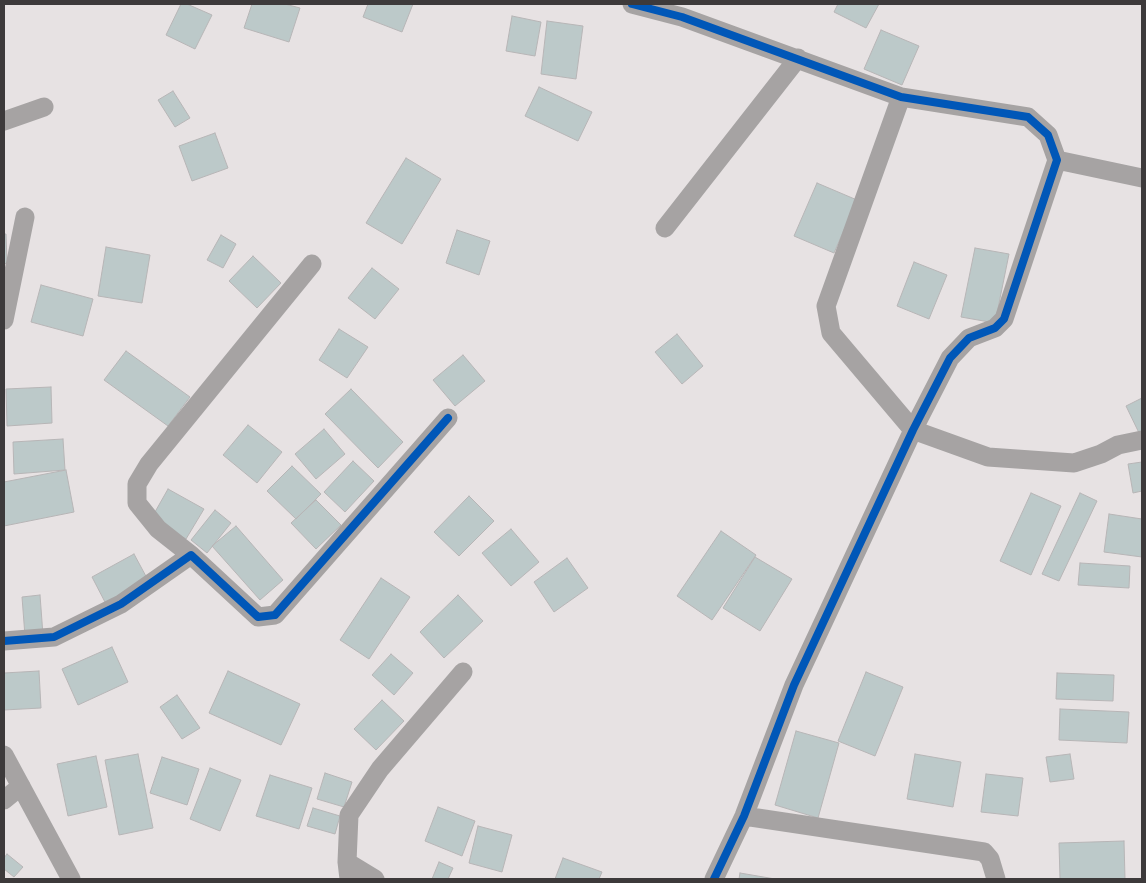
<!DOCTYPE html>
<html>
<head>
<meta charset="utf-8">
<style>
	body { margin:0 }
	#map { position:relative; width:1146px; height:883px; overflow:hidden; background:#e7e2e3; font-family:"Work Sans",sans-serif }
	canvas { display:block }
	.frame { position:absolute; inset:0; border:5px solid #3d3a3b; pointer-events:none }
</style>
</head>
<body>
<div id="map">
<canvas width="1146" height="883"></canvas>
<div class="frame"></div>
</div>
<script>
const context = document.querySelector('canvas').getContext('2d');
context.lineJoin = 'round';
function fillPath(path, color) { context.fillStyle = color; context.fill(path, 'evenodd'); }
const toPath = rows => new Path2D(rows.map(r => 'M' + r).join(''));
function stroke(path, color, width, dash) { context.strokeStyle = color; context.lineWidth = width; context.lineCap = dash ? 'butt' : 'round'; context.setLineDash(dash || []); context.stroke(path); }
const building = toPath([
	[181,4,187,4,212,15,195,49,166,35,181,4],
	[252,4,285,4,300,8,289,42,244,28,252,4],
	[368,4,413,4,402,32,363,17,368,4],
	[838,4,879,4,866,28,834,12,838,4],
	[512,16,541,22,535,56,506,51,512,16],
	[547,21,583,26,576,79,541,74,547,21],
	[881,30,919,46,902,85,864,69,881,30],
	[539,87,592,112,578,141,525,116,539,87],
	[173,91,190,118,175,127,158,100,173,91],
	[215,133,228,168,192,181,179,146,215,133],
	[406,158,441,179,402,244,366,223,406,158],
	[817,183,857,200,834,253,794,236,817,183],
	[457,230,490,241,479,275,446,263,457,230],
	[4,234,6,234,7,263,4,264,4,234],
	[221,235,236,244,223,268,207,260,221,235],
	[106,247,150,255,142,303,98,296,106,247],
	[975,248,1009,254,995,323,961,317,975,248],
	[253,256,281,283,257,308,229,281,253,256],
	[914,262,947,275,929,319,897,306,914,262],
	[372,268,399,289,375,319,348,298,372,268],
	[41,285,93,299,83,336,31,322,41,285],
	[339,329,368,347,347,378,319,360,339,329],
	[677,334,703,366,682,384,655,352,677,334],
	[126,351,190,397,168,426,104,380,126,351],
	[463,355,485,381,455,406,433,380,463,355],
	[51,387,52,423,7,426,6,389,51,387],
	[351,389,403,442,378,468,325,414,351,389],
	[1142,398,1142,434,1140,435,1126,406,1142,398],
	[248,425,282,452,257,483,223,455,248,425],
	[324,429,345,454,316,479,295,454,324,429],
	[63,439,65,470,14,474,13,442,63,439],
	[353,461,374,481,345,512,324,492,353,461],
	[1142,462,1142,491,1133,493,1128,464,1142,462],
	[292,466,321,494,296,519,267,491,292,466],
	[66,470,74,512,4,526,4,482,66,470],
	[168,489,204,509,186,539,151,519,168,489],
	[1031,493,1061,506,1031,575,1000,561,1031,493],
	[1080,493,1097,501,1059,581,1042,574,1080,493],
	[469,496,494,521,459,556,434,532,469,496],
	[316,500,341,525,316,549,291,523,316,500],
	[215,510,231,523,207,553,191,540,215,510],
	[1109,514,1142,519,1142,557,1104,552,1109,514],
	[236,526,283,580,260,600,212,546,236,526],
	[511,529,539,562,511,586,482,553,511,529],
	[721,531,756,555,712,620,677,596,721,531],
	[134,554,148,580,106,604,92,577,134,554],
	[755,557,792,579,760,631,723,608,755,557],
	[567,558,588,588,554,612,534,582,567,558],
	[1080,563,1130,566,1129,588,1078,585,1080,563],
	[381,578,410,597,369,659,340,640,381,578],
	[40,595,43,635,25,636,22,597,40,595],
	[458,595,483,621,444,658,420,632,458,595],
	[112,647,128,682,78,705,62,669,112,647],
	[391,654,413,673,394,695,372,675,391,654],
	[39,671,41,708,4,710,4,673,39,671],
	[228,671,300,704,281,745,209,713,228,671],
	[866,672,903,687,875,756,838,741,866,672],
	[1057,673,1114,675,1113,701,1056,699,1057,673],
	[177,695,200,728,182,739,160,707,177,695],
	[382,700,404,721,376,750,354,729,382,700],
	[1060,709,1129,712,1127,743,1059,740,1060,709],
	[796,731,839,743,818,818,775,805,796,731],
	[138,754,153,828,119,835,105,760,138,754],
	[915,754,961,762,953,807,907,799,915,754],
	[1070,754,1074,779,1050,782,1046,757,1070,754],
	[96,756,107,807,68,816,57,764,96,756],
	[162,757,199,769,187,805,150,793,162,757],
	[210,768,241,780,220,831,190,819,210,768],
	[325,773,352,782,344,807,317,799,325,773],
	[986,774,1023,778,1018,816,981,812,986,774],
	[270,775,312,788,299,829,256,816,270,775],
	[438,807,475,821,462,856,425,841,438,807],
	[313,808,340,816,335,834,307,826,313,808],
	[478,826,512,835,502,872,469,863,478,826],
	[1124,841,1125,879,1060,879,1059,843,1124,841],
	[7,854,23,867,14,877,4,869,4,858,7,854],
	[563,858,602,872,599,879,555,879,563,858],
	[439,862,453,868,448,879,432,879,439,862],
	[740,873,775,879,739,879,740,873]
]);
const minor = toPath([
	[632,4,682,17,901,97,1028,117,1048,135,1057,160,1004,319,995,328,969,338,950,358,913,430,794,685,744,816,714,879],
	[901,97,826,306,831,333,913,430,988,457,1074,463,1101,454,1118,445,1142,440],
	[4,121,44,107],
	[1057,160,1142,178],
	[665,228,798,58],
	[4,320,25,217],
	[191,555,158,529,137,503,137,484,149,464,312,264],
	[4,641,54,637,121,604,191,555,258,617,275,615,448,418],
	[4,755,71,879],
	[4,800,21,786],
	[744,816,984,852,990,859,996,879],
	[347,862,375,879],
	[349,879,347,862,349,815,380,769,463,672]
]);
const cycleway = toPath([
	[632,4,682,17,901,97,1028,117,1048,135,1057,160,1004,319,995,328,969,338,950,358,913,430,794,685,744,816,714,879],
	[4,641,54,637,121,604,191,555,258,617,275,615,448,418]
]);
fillPath(building, '#bcc9c9');
stroke(building, '#b7b5b6', 1);
stroke(minor, '#a6a3a3', 19);
stroke(cycleway, '#0057b8', 8);
</script>
</body>
</html>
